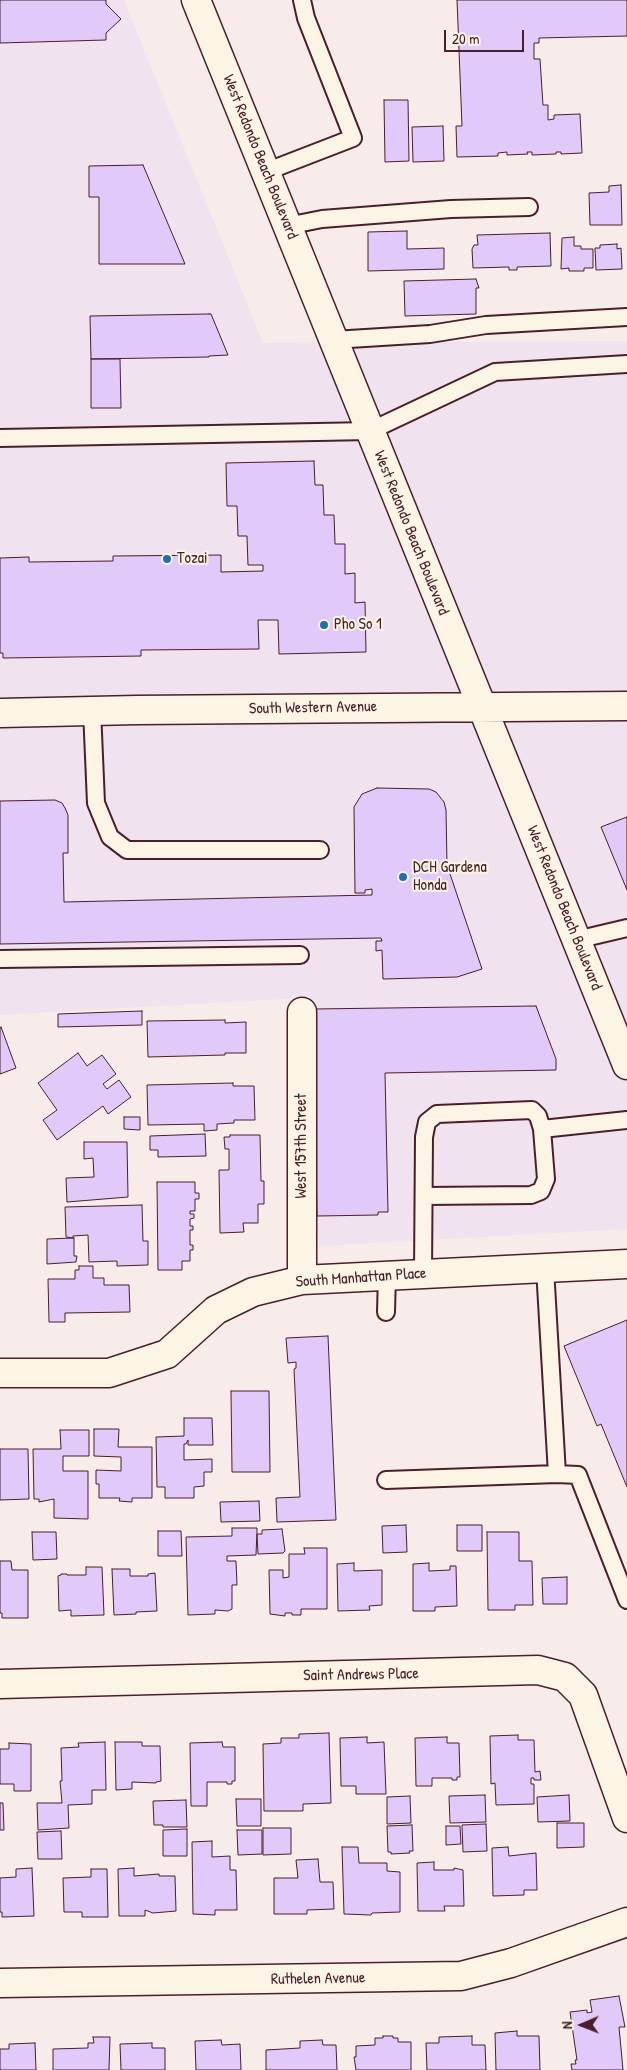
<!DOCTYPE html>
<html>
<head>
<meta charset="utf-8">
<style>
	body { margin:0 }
	#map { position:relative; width:627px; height:2070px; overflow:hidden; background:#f7ece9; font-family:"Patrick Hand",sans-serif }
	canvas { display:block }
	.north { position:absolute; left:557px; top:2000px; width:50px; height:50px; -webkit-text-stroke:4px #fcf5e5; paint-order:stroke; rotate:269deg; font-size:14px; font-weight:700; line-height:20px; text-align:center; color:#4a1f2b }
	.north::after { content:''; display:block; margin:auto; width:18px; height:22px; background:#4a1f2b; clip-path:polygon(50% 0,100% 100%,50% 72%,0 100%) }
	.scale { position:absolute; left:444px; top:30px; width:80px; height:22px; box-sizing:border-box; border:2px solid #4a1f2b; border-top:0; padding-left:6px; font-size:15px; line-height:18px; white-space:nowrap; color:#4a1f2b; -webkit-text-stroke:4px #fcf5e5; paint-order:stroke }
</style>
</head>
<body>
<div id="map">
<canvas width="627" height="2070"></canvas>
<div class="north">N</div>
<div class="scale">20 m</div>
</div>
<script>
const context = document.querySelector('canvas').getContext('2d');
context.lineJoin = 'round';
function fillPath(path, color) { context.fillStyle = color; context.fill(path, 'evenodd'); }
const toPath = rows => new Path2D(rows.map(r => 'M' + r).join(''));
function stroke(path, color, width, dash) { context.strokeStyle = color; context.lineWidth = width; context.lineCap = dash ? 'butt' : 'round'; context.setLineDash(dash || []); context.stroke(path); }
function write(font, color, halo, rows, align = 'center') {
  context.font = font + ' "Patrick Hand",sans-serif'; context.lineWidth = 4; context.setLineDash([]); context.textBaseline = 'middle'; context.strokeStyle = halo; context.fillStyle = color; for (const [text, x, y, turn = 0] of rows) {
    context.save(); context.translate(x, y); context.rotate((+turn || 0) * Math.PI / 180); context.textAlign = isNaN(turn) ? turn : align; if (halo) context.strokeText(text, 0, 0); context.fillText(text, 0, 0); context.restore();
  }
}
const built = toPath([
	[0,0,124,0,263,343,627,341,627,1229,319,1246,302,998,0,1015]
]);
const building = toPath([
	[0,0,106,0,106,4,121,19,106,33,106,40,0,43,0,0],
	[457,0,627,0,627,36,539,38,539,43,534,43,534,59,540,59,543,105,548,105,548,120,554,119,554,115,580,114,582,153,561,154,561,152,556,152,556,154,532,155,532,152,527,152,528,154,507,155,507,152,498,153,498,156,457,157,456,126,462,126,457,0],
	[384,100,408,100,409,161,385,162,384,100],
	[443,126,444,161,413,162,412,127,443,126],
	[143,165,185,264,99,264,99,197,89,197,89,166,143,165],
	[621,185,622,225,590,225,589,193,609,192,609,186,621,185],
	[407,231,407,249,444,248,444,269,368,271,368,232,407,231],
	[550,233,551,266,517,267,517,270,509,270,509,267,473,268,472,249,474,245,478,245,477,235,550,233],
	[574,237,574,246,581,246,581,249,593,249,593,268,584,268,584,271,569,271,569,268,561,269,562,238,574,237],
	[617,244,617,249,621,248,622,269,596,270,595,248,600,248,600,245,617,244],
	[476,279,479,288,476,288,476,314,405,316,404,281,476,279],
	[209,314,211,314,228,355,209,356,209,357,91,359,90,316,209,314],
	[91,359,120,359,121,408,91,408,91,359],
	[314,461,315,485,323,485,324,515,334,515,335,544,345,544,345,574,355,573,355,603,365,602,366,652,279,654,278,620,258,620,259,649,141,650,141,656,3,658,3,653,0,653,0,558,29,557,29,562,113,561,113,556,221,555,221,572,263,571,263,565,248,565,247,536,238,536,237,506,227,506,226,463,314,461],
	[377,788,429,789,436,792,444,802,446,810,447,865,482,969,457,977,383,979,382,950,376,951,376,941,382,941,381,938,0,944,0,801,55,800,62,803,65,808,68,815,68,853,63,853,64,902,372,895,372,889,365,890,365,893,355,893,354,807,362,794,377,788],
	[627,817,627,890,601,827,627,817],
	[536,1006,556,1059,556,1070,385,1073,388,1212,378,1212,378,1215,317,1216,313,1009,536,1006],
	[142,1011,142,1025,58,1027,58,1014,142,1011],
	[225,1020,225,1023,246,1022,246,1053,225,1053,225,1055,148,1057,147,1021,225,1020],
	[1,1027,16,1068,0,1074,0,1028,1,1027],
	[78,1053,87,1066,102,1055,116,1074,103,1084,107,1089,119,1080,131,1097,108,1114,103,1106,57,1140,43,1120,57,1110,38,1083,78,1053],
	[233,1083,233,1086,254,1086,255,1120,234,1120,234,1123,217,1124,217,1130,204,1131,204,1124,148,1125,147,1085,233,1083],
	[124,1117,140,1117,140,1130,124,1129,124,1117],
	[205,1134,206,1156,158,1157,158,1150,150,1150,150,1136,205,1134],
	[230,1135,260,1135,261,1181,264,1181,264,1204,258,1204,258,1223,243,1223,244,1232,220,1233,219,1170,229,1170,229,1149,225,1149,224,1137,230,1137,230,1135],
	[84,1142,127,1142,128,1197,67,1202,66,1178,94,1177,93,1158,84,1159,84,1142],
	[157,1182,195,1182,195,1193,199,1193,199,1199,195,1199,195,1211,190,1211,190,1214,194,1214,194,1218,190,1219,190,1226,193,1226,193,1230,190,1230,190,1245,193,1245,193,1250,190,1250,190,1261,182,1261,182,1270,158,1270,157,1182],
	[142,1205,143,1241,148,1241,148,1265,117,1266,117,1261,89,1262,88,1235,73,1236,73,1238,66,1237,65,1207,142,1205],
	[74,1238,74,1256,77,1256,76,1262,47,1264,47,1239,74,1238],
	[79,1266,93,1266,93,1278,104,1278,104,1285,129,1285,130,1312,65,1313,65,1322,49,1322,48,1279,75,1279,75,1270,79,1270,79,1266],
	[627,1320,627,1487,601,1424,597,1426,564,1346,627,1320],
	[328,1336,336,1520,277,1522,276,1498,300,1497,294,1369,296,1368,296,1362,288,1363,286,1338,328,1336],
	[231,1391,269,1391,270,1472,232,1472,231,1391],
	[184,1418,212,1418,213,1445,188,1445,188,1440,186,1444,184,1444,184,1460,212,1459,212,1472,204,1472,204,1486,194,1487,194,1498,165,1498,165,1487,157,1487,156,1437,184,1436,184,1418],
	[94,1429,119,1429,118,1447,152,1447,152,1498,132,1498,132,1502,119,1501,120,1498,99,1498,99,1484,96,1484,96,1470,121,1471,121,1457,94,1456,94,1429],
	[60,1430,89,1430,89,1456,63,1456,63,1471,88,1471,88,1519,54,1518,54,1499,39,1502,39,1499,34,1499,33,1449,61,1449,60,1430],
	[0,1449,28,1449,29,1499,0,1500,0,1449],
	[259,1501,260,1521,221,1522,220,1502,259,1501],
	[406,1525,407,1552,383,1553,382,1526,406,1525],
	[457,1525,482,1525,482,1551,457,1551,457,1525],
	[232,1528,257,1528,257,1531,256,1555,227,1556,227,1561,236,1561,237,1585,232,1585,232,1609,228,1611,215,1610,215,1614,188,1615,186,1537,232,1536,232,1528],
	[282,1529,285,1551,283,1553,258,1554,257,1534,262,1534,262,1530,282,1529],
	[158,1531,181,1531,182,1556,158,1556,158,1531],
	[32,1532,56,1532,57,1559,33,1560,32,1532],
	[487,1532,519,1532,519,1561,532,1561,533,1605,515,1605,515,1610,488,1610,487,1532],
	[304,1548,327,1548,327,1609,301,1609,301,1615,292,1615,292,1613,285,1613,285,1616,270,1614,269,1570,283,1570,283,1578,289,1577,289,1554,305,1554,304,1548],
	[0,1561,11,1561,12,1570,28,1570,28,1618,2,1618,2,1613,0,1613,0,1561],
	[354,1563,354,1571,382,1570,382,1605,369,1606,370,1610,338,1611,337,1564,354,1563],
	[429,1563,429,1571,450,1570,450,1566,456,1566,457,1606,435,1607,435,1611,413,1611,413,1564,429,1563],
	[86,1567,102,1567,104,1615,71,1616,71,1610,59,1611,58,1576,61,1575,61,1574,67,1574,67,1575,86,1575,86,1567],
	[112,1569,130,1569,130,1576,148,1576,148,1574,155,1573,157,1611,136,1612,136,1614,114,1615,112,1569],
	[567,1577,567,1604,543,1604,542,1578,567,1577],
	[329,1733,331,1803,303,1804,303,1811,264,1811,263,1744,281,1743,281,1738,299,1738,299,1734,329,1733],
	[518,1735,518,1740,534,1740,535,1772,540,1771,541,1780,534,1780,534,1778,531,1778,531,1784,534,1784,534,1804,496,1805,495,1783,491,1784,490,1736,518,1735],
	[367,1737,367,1743,384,1742,386,1794,356,1794,356,1786,341,1786,340,1738,367,1737],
	[447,1737,447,1743,459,1743,460,1777,457,1777,457,1780,452,1780,452,1778,432,1778,432,1786,416,1786,415,1738,447,1737],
	[105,1742,106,1790,92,1790,92,1804,68,1805,69,1828,38,1830,37,1803,62,1803,60,1781,62,1781,61,1748,79,1747,78,1743,105,1742],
	[115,1742,142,1742,142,1746,160,1746,161,1781,156,1782,156,1783,132,1782,132,1789,116,1790,115,1742],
	[222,1742,223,1747,235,1747,235,1781,232,1781,232,1784,227,1784,227,1782,207,1782,207,1806,191,1806,190,1743,222,1742],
	[9,1743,31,1744,31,1791,14,1791,14,1784,0,1784,0,1749,9,1749,9,1743],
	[485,1795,486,1822,450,1823,449,1796,485,1795],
	[569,1795,570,1821,538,1822,537,1797,569,1795],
	[410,1796,411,1823,387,1824,387,1797,410,1796],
	[236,1799,261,1799,261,1826,237,1826,236,1799],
	[186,1800,187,1827,163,1827,163,1825,154,1825,153,1801,186,1800],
	[0,1803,3,1803,4,1830,0,1830,0,1803],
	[557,1823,584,1823,584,1847,557,1848,557,1823],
	[486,1824,487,1851,463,1852,462,1825,486,1824],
	[412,1825,413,1851,409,1851,410,1853,391,1854,391,1852,388,1852,387,1826,412,1825],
	[446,1826,460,1826,461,1844,446,1845,446,1826],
	[263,1828,291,1828,291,1854,263,1855,263,1828],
	[187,1829,187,1856,163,1856,163,1830,187,1829],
	[237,1830,262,1830,262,1854,238,1855,237,1830],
	[61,1831,62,1859,38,1859,37,1832,61,1831],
	[212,1841,212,1857,230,1856,230,1870,236,1870,237,1910,215,1910,215,1915,193,1914,192,1842,212,1841],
	[342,1847,358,1847,359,1863,387,1863,387,1871,400,1872,400,1912,372,1913,371,1915,344,1914,342,1847],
	[508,1847,509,1856,536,1853,537,1890,524,1890,524,1895,493,1896,492,1848,508,1847],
	[318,1859,320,1882,333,1882,334,1909,307,1910,307,1914,274,1914,274,1878,298,1878,296,1860,318,1859],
	[434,1862,434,1870,454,1870,454,1868,463,1870,464,1906,444,1906,445,1911,418,1911,417,1863,434,1862],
	[32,1868,34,1916,2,1917,2,1912,0,1912,0,1878,16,1877,16,1869,32,1868],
	[134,1868,134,1876,159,1874,159,1876,175,1876,176,1911,153,1913,145,1910,145,1916,119,1916,118,1869,134,1868],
	[91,1869,107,1869,108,1917,82,1917,82,1912,64,1912,63,1878,91,1877,91,1869],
	[619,1996,625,2027,619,2027,623,2070,572,2070,571,2064,576,2064,575,2060,577,2060,570,2012,587,2010,587,2013,592,2012,590,2000,619,1996],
	[517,2031,517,2036,539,2036,540,2070,496,2070,495,2033,517,2031],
	[383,2036,393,2036,393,2038,398,2038,398,2042,411,2042,411,2070,356,2070,354,2057,356,2057,356,2046,375,2045,375,2038,383,2038,383,2036],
	[472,2036,472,2045,485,2045,486,2070,427,2070,426,2043,439,2043,439,2037,472,2036],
	[93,2037,110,2037,109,2070,53,2070,53,2049,88,2048,88,2043,94,2043,93,2037],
	[221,2040,222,2045,240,2044,241,2070,196,2070,195,2041,221,2040],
	[322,2040,323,2045,336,2045,337,2070,266,2070,266,2050,300,2048,300,2041,322,2040],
	[35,2043,36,2070,0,2070,0,2049,9,2049,9,2044,35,2043],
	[152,2043,152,2048,165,2048,165,2070,121,2070,120,2044,152,2043]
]);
const service = toPath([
	[265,172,353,138,306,18,302,0],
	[287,226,322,219,451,209,529,207],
	[333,340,430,334,486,325,627,317],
	[0,438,370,431,495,372,627,364],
	[92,710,96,803,110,837,127,850,320,850],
	[576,940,627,928],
	[0,959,300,955],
	[424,1196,531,1195,541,1191,546,1179,542,1129],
	[423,1273,424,1137,427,1122,437,1114,532,1110,538,1116,542,1129,627,1120],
	[386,1312,387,1274],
	[557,1474,578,1475,627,1600],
	[386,1480,557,1474,545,1268]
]);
const minor = toPath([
	[302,1012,302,1280],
	[0,1373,109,1373,167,1354,216,1310,253,1292,302,1280,627,1264],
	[0,1684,538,1670,565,1677,583,1695,627,1818],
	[0,1983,461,1976,511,1963,627,1922]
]);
const primary = toPath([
	[196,0,627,1065],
	[0,713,137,710,627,706]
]);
const markers = [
	[167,559,5,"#1f6fb2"],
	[324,625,5,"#1f6fb2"],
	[403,877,5,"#1f6fb2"]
];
const streetNames = [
	["West Redondo Beach Boulevard",260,157,68],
	["West Redondo Beach Boulevard",411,533,68],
	["South Western Avenue",313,708,-1],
	["West Redondo Beach Boulevard",564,908,68],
	["West 157th Street",302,1146,-90],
	["South Manhattan Place",361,1278,-4],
	["Saint Andrews Place",361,1675,-1],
	["Ruthelen Avenue",318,1979,-1]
];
const poiNames = [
	["Tozai",177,559],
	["Pho So 1",334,625],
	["DCH Gardena",413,868],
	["Honda",413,886]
];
fillPath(built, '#f0e2ee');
fillPath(building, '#e1c9f9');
stroke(building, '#4a1f2b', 1);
stroke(service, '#4a1f2b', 20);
stroke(minor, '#4a1f2b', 31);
stroke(primary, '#4a1f2b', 31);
stroke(service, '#fcf5e5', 16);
stroke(minor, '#fcf5e5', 28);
stroke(primary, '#fcf5e5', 28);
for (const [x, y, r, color] of markers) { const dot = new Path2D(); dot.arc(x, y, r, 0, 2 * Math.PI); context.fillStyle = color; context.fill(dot); stroke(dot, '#fcf5e5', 2); }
write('16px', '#4a1f2b', '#fcf5e5', streetNames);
write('16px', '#4a1f2b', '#fcf5e5', poiNames, 'left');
</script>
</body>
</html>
